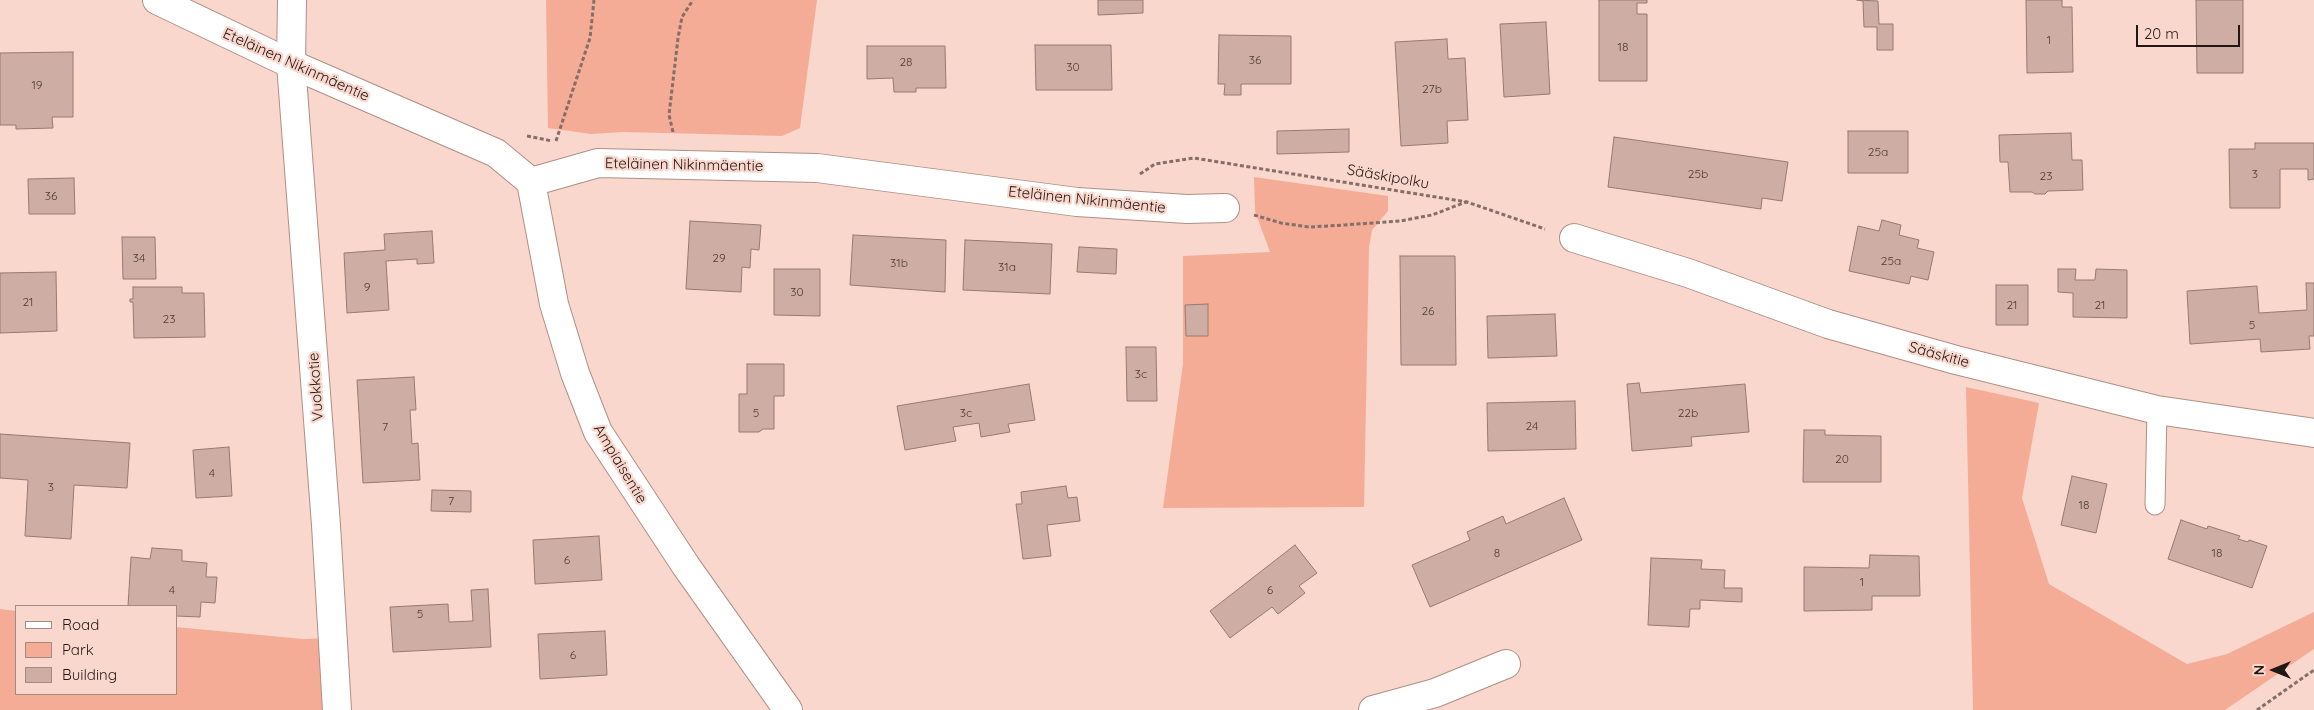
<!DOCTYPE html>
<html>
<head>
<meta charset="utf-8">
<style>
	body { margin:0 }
	#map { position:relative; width:2314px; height:710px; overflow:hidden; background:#fad7cd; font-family:Quicksand,sans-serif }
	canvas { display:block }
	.legend { position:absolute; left:15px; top:605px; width:162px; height:90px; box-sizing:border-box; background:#fad7cd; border:1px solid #a48a83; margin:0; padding:6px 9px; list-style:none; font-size:15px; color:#231713 }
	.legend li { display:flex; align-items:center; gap:10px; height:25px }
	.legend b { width:25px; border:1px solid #a48a83 }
	.north { position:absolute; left:2249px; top:645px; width:50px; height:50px; -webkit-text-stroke:4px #fad7cd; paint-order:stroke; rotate:270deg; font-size:14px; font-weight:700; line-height:20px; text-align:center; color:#231713 }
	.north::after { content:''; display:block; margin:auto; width:18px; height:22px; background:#231713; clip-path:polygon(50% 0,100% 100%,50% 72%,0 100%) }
	.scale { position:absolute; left:2136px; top:25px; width:104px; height:22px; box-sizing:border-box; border:2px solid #231713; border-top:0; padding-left:6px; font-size:15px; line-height:18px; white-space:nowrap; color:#231713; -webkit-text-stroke:4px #fad7cd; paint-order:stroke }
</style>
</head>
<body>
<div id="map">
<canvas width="2314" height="710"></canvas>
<ul class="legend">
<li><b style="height:6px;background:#fff"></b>Road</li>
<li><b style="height:14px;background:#f4ac97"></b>Park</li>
<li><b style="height:14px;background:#ceada4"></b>Building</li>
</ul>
<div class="north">N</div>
<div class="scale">20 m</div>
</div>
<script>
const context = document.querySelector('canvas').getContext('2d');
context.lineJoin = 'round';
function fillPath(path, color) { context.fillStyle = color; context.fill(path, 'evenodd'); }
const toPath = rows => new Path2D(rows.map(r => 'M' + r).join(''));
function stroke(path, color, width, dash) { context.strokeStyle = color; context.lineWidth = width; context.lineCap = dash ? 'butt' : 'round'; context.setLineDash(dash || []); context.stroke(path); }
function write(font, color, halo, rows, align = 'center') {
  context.font = font + ' Quicksand,sans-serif'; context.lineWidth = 4.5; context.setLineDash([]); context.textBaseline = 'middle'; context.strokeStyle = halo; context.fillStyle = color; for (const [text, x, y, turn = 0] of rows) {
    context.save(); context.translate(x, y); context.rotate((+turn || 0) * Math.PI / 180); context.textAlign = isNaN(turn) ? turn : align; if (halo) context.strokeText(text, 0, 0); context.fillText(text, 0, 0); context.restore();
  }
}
const green = toPath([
	[546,0,817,0,800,128,782,136,624,132,591,134,548,128],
	[1254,177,1388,196,1388,211,1372,230,1369,248,1364,507,1163,508,1183,364,1183,256,1270,252,1255,211],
	[1966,387,2039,403,2022,498,2049,584,2187,664,2227,654,2314,612,2314,649,2225,710,1973,710],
	[0,609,16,611,16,694,176,694,176,627,303,639,333,638,337,710,0,710]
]);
const building = toPath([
	[1098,0,1143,0,1143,13,1098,15,1098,0],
	[1599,0,1647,0,1647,3,1637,3,1637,14,1647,14,1647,81,1599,81,1599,0],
	[1857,0,1878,1,1879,24,1893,24,1893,50,1877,50,1877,27,1864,27,1863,1,1857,0],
	[2026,0,2062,0,2062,7,2072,7,2073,72,2027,73,2026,0],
	[2196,0,2243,0,2243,73,2197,73,2196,0],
	[1546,22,1550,94,1504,97,1500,24,1546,22],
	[1219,35,1291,36,1291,84,1241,84,1241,95,1224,95,1225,84,1218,84,1219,35],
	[1447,39,1448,59,1465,58,1468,120,1447,121,1448,143,1401,146,1395,42,1447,39],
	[1035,45,1111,45,1112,90,1036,90,1035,45],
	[867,46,945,46,946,88,916,88,916,92,894,92,893,78,867,79,867,46],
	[73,52,73,117,52,117,53,128,16,129,16,125,0,125,0,53,73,52],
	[1349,129,1349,152,1277,154,1277,131,1349,129],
	[1848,131,1908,131,1908,173,1848,173,1848,131],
	[2071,133,2072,160,2082,160,2083,190,2048,191,2045,194,2035,194,2032,192,2010,192,2008,162,2000,162,1999,135,2071,133],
	[1614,137,1788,162,1782,201,1762,198,1761,209,1608,187,1614,137],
	[2255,143,2314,143,2314,179,2308,180,2308,169,2280,169,2280,208,2230,208,2229,149,2255,149,2255,143],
	[74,178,75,214,29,214,28,179,74,178],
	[1882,220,1901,225,1899,235,1919,240,1917,248,1934,252,1928,280,1911,276,1909,284,1849,271,1858,226,1879,231,1882,220],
	[690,221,761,225,759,250,751,249,750,268,742,267,741,292,686,289,690,221],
	[432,231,434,263,417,264,417,259,386,261,389,310,347,313,344,253,385,250,384,234,432,231],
	[853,235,946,240,945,292,850,285,853,235],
	[122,237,155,237,156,279,123,279,122,237],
	[965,240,1052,244,1050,294,963,290,965,240],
	[1079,247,1117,249,1116,274,1077,272,1079,247],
	[1400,256,1455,256,1456,365,1401,365,1400,256],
	[774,269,820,269,820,316,774,315,774,269],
	[2058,269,2076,269,2075,280,2095,280,2096,269,2127,270,2127,318,2073,317,2073,293,2058,292,2058,269],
	[56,272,57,331,0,333,0,273,56,272],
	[2306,283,2314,283,2314,336,2309,336,2310,349,2261,352,2260,339,2190,344,2187,291,2257,286,2259,313,2307,310,2306,283],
	[1996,285,2028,285,2028,325,1996,325,1996,285],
	[133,287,182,287,182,293,204,293,205,337,134,338,133,302,130,302,130,299,133,299,133,287],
	[1208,304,1208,336,1186,336,1185,305,1208,304],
	[1555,314,1557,356,1488,358,1487,316,1555,314],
	[1126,347,1156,347,1157,401,1127,401,1126,347],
	[747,364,784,364,784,396,774,396,774,429,763,429,759,432,739,432,739,394,747,394,747,364],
	[414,377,416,410,410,410,412,444,418,443,420,480,363,483,357,380,414,377],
	[1639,383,1641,393,1745,384,1749,432,1691,437,1692,446,1632,451,1627,384,1639,383],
	[1029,384,1035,420,1008,424,1010,432,981,437,979,423,953,427,956,441,905,450,897,406,1029,384],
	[1575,401,1576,449,1488,451,1487,403,1575,401],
	[1804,430,1825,430,1825,435,1881,436,1881,482,1803,482,1804,430],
	[0,434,130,443,127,488,74,485,71,539,25,536,28,480,0,478,0,434],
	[229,447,232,496,196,498,193,450,229,447],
	[2072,476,2107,484,2096,533,2061,525,2072,476],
	[1066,486,1068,498,1077,497,1080,521,1047,525,1051,556,1023,559,1016,504,1022,504,1021,492,1066,486],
	[432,490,471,491,471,512,431,511,432,490],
	[1564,498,1582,540,1430,607,1412,565,1470,540,1467,532,1503,516,1506,524,1564,498],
	[2181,520,2207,529,2208,526,2240,536,2238,539,2248,542,2249,540,2267,546,2252,588,2168,559,2181,520],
	[599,536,602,580,535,584,533,540,599,536],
	[1295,545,1317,573,1299,586,1305,593,1278,614,1272,607,1230,638,1210,611,1295,545],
	[152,548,182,550,182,561,207,563,206,577,217,577,215,603,201,602,200,617,176,616,176,606,128,606,131,557,150,559,152,548],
	[1870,555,1919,556,1920,596,1872,596,1872,610,1804,611,1804,567,1869,568,1870,555],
	[1651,558,1702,560,1701,569,1725,570,1724,588,1742,588,1742,602,1700,600,1700,609,1690,609,1689,627,1648,625,1651,558],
	[488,589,491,647,393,652,390,607,448,604,449,622,473,621,471,590,488,589],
	[605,631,607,675,540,679,538,634,605,631]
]);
const path = toPath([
	[673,132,669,115,678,38,682,17,693,0],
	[527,136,552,141],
	[556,141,590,38,594,0],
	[1140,174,1155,164,1194,158,1467,202,1545,229],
	[1254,215,1281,223,1309,227,1344,225,1400,221,1432,215,1466,202],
	[2257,710,2314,670]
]);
const service = toPath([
	[2155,505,2157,410]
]);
const minor = toPath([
	[292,0,291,64,326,525,337,710],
	[531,182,598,163,817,168,1077,202,1187,209,1225,208],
	[1574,238,1688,273,1828,324,1956,360,2157,410,2314,433],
	[1373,710,1435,693,1506,664]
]);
const tertiary = toPath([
	[157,0,291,64,496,153,531,182,554,304,575,373,598,432,686,566,788,710]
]);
const numberNames = [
	["1",2049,40],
	["18",1623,47],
	["36",1255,60],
	["28",906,62],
	["30",1073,67],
	["19",37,85],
	["27b",1432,89],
	["25a",1878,152],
	["25b",1698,174],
	["3",2255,174],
	["23",2046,176],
	["36",51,196],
	["34",139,258],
	["29",719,258],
	["25a",1891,261],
	["31b",899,263],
	["31a",1007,267],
	["9",367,287],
	["30",797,292],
	["21",28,302],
	["21",2012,305],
	["21",2100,305],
	["26",1428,311],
	["23",169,319],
	["5",2252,325],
	["3c",1141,374],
	["5",756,413],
	["3c",966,413],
	["22b",1688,413],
	["24",1532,426],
	["7",385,427],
	["20",1842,459],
	["4",212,473],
	["3",51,487],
	["7",451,501],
	["18",2084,505],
	["8",1497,553],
	["18",2217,553],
	["6",567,560],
	["1",1862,582],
	["4",172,590],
	["6",1270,590],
	["5",420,614],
	["6",573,655]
];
const streetNames = [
	["Eteläinen Nikinmäentie",296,65,24],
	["Eteläinen Nikinmäentie",684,165,1],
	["Sääskipolku",1388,177,10],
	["Eteläinen Nikinmäentie",1087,200,6],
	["Sääskitie",1939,355,15],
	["Vuokkotie",316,387,-94],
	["Ampiaisentie",620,464,59]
];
fillPath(green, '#f4ac97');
fillPath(building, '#ceada4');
stroke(building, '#987970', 1);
stroke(service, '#af8f86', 21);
stroke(minor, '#af8f86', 30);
stroke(tertiary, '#af8f86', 30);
stroke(path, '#856e68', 3, [4, 2.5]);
stroke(service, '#fff', 19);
stroke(minor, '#fff', 28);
stroke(tertiary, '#fff', 28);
write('12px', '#4e3c37', null, numberNames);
write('15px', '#231713', '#fad7cd', streetNames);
</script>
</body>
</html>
